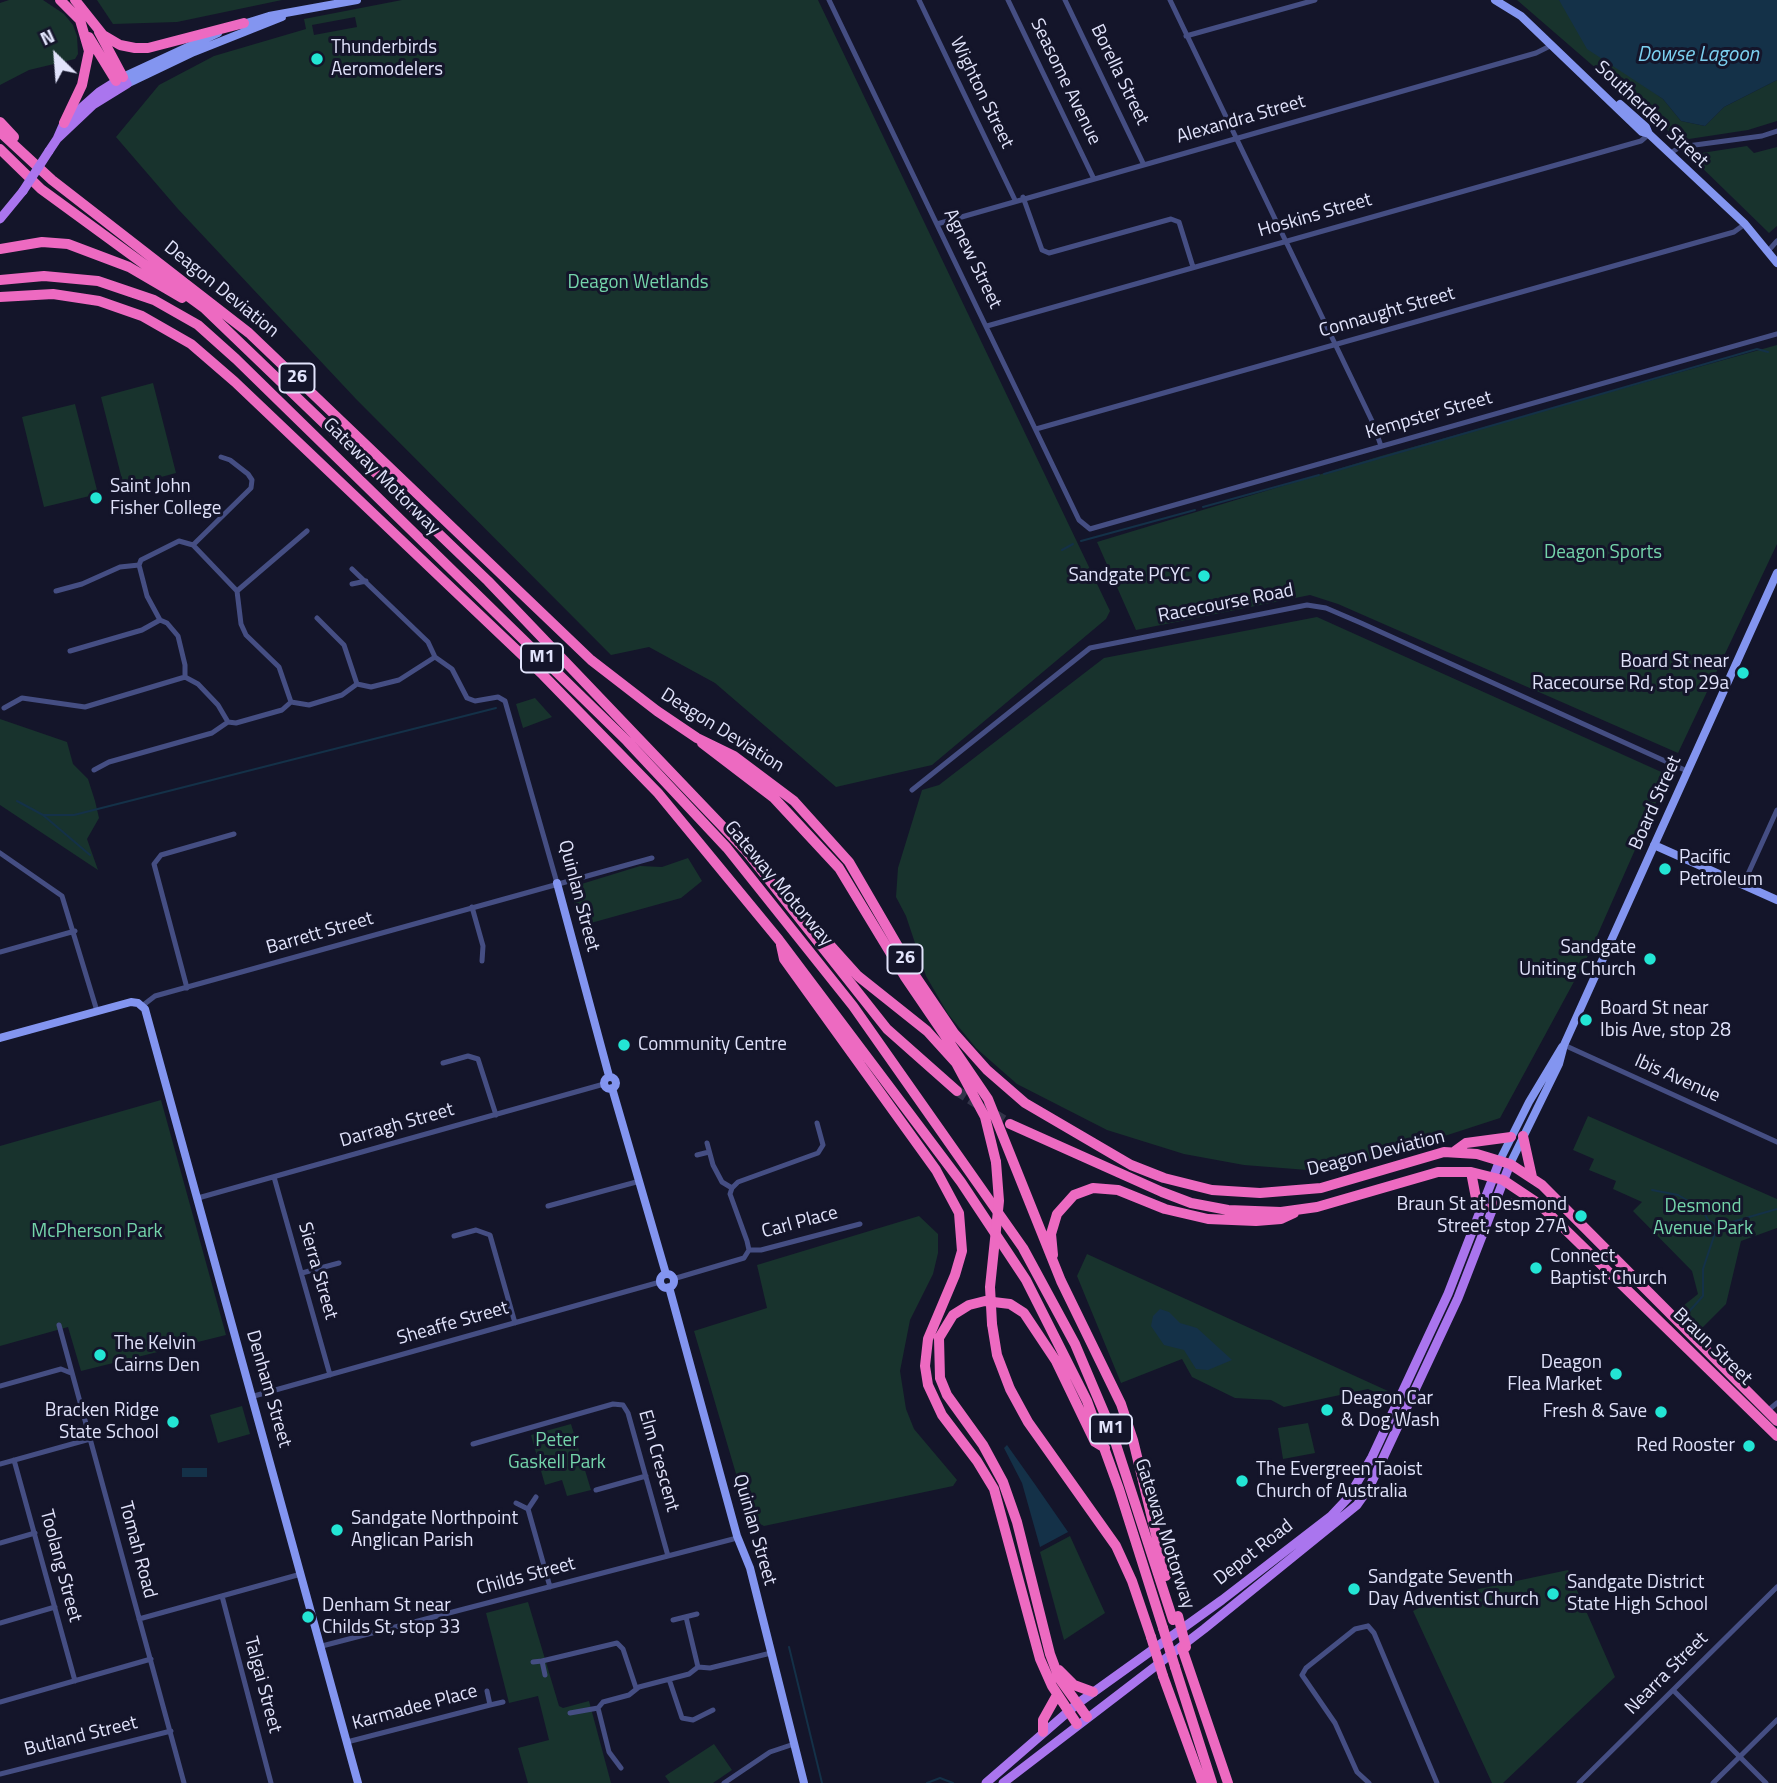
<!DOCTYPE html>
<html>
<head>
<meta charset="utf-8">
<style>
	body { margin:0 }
	#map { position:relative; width:1777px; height:1783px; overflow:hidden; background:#14152a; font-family:"Titillium Web",sans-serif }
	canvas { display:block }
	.north { position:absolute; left:21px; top:21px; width:70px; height:70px; -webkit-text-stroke:5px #14152a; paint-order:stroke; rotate:335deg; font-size:19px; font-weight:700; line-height:28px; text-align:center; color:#e1e3fb }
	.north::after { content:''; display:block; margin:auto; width:24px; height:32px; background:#e1e3fb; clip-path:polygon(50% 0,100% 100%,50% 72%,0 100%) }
</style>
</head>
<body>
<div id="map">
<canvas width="1777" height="1783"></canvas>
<div class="north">N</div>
</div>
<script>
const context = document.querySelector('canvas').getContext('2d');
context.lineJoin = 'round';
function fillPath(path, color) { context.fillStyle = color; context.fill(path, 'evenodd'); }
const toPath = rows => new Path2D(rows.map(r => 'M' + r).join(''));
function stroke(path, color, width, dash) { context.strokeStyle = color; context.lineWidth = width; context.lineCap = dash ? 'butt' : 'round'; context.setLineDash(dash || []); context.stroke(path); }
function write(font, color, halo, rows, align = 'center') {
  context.font = font + ' "Titillium Web",sans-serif'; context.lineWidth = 6; context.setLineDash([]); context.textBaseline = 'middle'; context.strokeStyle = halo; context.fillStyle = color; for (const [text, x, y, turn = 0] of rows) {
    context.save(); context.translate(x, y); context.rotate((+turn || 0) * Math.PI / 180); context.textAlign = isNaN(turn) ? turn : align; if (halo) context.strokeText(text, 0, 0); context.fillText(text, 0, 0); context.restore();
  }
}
const green = toPath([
	[9,0,43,0,64,14,73,25,77,36,78,54,75,59,29,70,0,85,0,3],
	[97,0,282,0,177,22,113,24],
	[402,0,818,0,1110,611,1106,619,932,765,836,787,715,683,649,647,611,655,356,399,178,209,116,137,159,85,214,56,306,29,304,19],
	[355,17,357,27,314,35,312,25],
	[1517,0,1559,0,1630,75,1663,99,1681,121,1705,126,1724,107,1777,80,1777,121,1748,130,1689,139,1673,135],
	[1747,146,1754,153,1777,147,1777,226,1769,233,1692,158,1695,154],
	[1777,345,1777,544,1678,753,1338,604,1310,595,1136,630,1097,542,1381,456],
	[153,383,176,473,124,487,101,397],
	[75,404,98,494,44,507,22,417],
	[1317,617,1668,775,1589,954,1500,1118,1386,1155,1320,1171,1244,1165,1184,1154,1107,1130,1017,1084,976,1048,948,1014,926,976,906,916,896,897,898,868,922,790,939,785,1104,658],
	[535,698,552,717,523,728,516,704],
	[0,719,67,742,73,764,88,779,95,801,99,818,87,839,98,870,0,805],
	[688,858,702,881,681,898,580,926,571,892,575,886,640,866,662,867],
	[161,1100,226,1335,81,1371,68,1327,0,1346,0,1146],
	[1588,1116,1777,1199,1777,1228,1741,1241,1726,1304,1699,1331,1678,1310,1698,1294,1692,1271,1633,1211,1642,1202,1613,1189,1616,1181,1589,1170,1594,1159,1573,1150],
	[919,1216,938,1234,938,1253,933,1274,910,1320,900,1371,906,1409,914,1429,957,1480,953,1486,764,1526,749,1518,694,1331,767,1308,757,1265],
	[1087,1254,1388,1391,1386,1397,1368,1389,1284,1407,1271,1400,1235,1398,1192,1377,1182,1359,1121,1383,1077,1276],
	[242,1406,250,1434,218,1443,210,1415],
	[1308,1423,1315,1453,1283,1459,1278,1428],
	[571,1424,591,1490,567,1496,562,1480,545,1485,531,1435],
	[1070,1536,1105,1613,1064,1640,1040,1552],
	[1568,1570,1615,1677,1503,1783,1492,1783,1413,1611,1441,1597],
	[528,1602,559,1706,563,1708,589,1701,611,1783,528,1783,518,1748,549,1740,538,1696,509,1703,486,1613],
	[714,1744,732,1770,713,1783,670,1783,665,1776]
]);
const water = toPath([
	[1559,0,1777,0,1777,80,1724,107,1705,126,1681,121,1663,99,1587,49],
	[1160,1309,1169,1312,1180,1323,1197,1328,1232,1360,1208,1370,1196,1369,1184,1350,1164,1345,1151,1326,1153,1316],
	[1007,1445,1034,1483,1068,1532,1040,1547,1022,1483,1004,1448],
	[182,1468,207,1468,207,1477,182,1477]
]);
const stream = toPath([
	[1324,474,1757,349,1768,352],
	[1203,507,1319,475],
	[1081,541,1195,510],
	[1062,550,1073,544],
	[17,801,43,815,90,855],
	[43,815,74,815,496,708],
	[1652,1190,1678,1195,1702,1209,1708,1220,1718,1226,1777,1209],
	[1684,1317,1703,1296,1703,1269,1717,1227],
	[789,1647,822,1783],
	[927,1783,940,1778,953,1783]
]);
const highwayTunnel = toPath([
	[957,1091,1010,1124]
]);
const street = toPath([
	[829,0,1079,520,1090,529,1777,334],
	[919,0,1015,200],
	[1008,0,1093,177],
	[1065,0,1143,163],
	[1170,0,1373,423,1381,446],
	[1186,36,1315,0],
	[1669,154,1680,147,1762,136,1777,131],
	[1023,197,1042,250,1049,253,1171,219,1179,222,1193,267],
	[937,224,1536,53,1552,45],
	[1768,251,1777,241],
	[987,326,1641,141,1649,134],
	[1036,429,1734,232,1745,224],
	[193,545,251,488,252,480,248,474,230,460,221,457],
	[352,569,428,642,435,657],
	[352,584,366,581],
	[56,591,82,584,120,567,139,565],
	[237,591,307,531],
	[317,618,344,645,357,684],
	[70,651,142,630,160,620],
	[291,702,279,667,246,635,241,624,237,591,193,545,179,541,141,560,139,565,147,596,160,620,167,623,178,636,185,665,185,677,198,684,218,705,228,722,236,723,282,710,291,702,309,705,342,695,357,684,371,687,399,680,435,657,452,669,467,698,475,701,498,697,505,701,557,883],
	[4,708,22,698,85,707,185,677],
	[94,770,109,762,212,733,228,722],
	[912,790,1090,648,1307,605,1326,608,1361,623,1687,771],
	[0,853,62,896,97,1011],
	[1743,885,1777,810],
	[472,907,483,946,482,961],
	[0,952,75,931],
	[187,988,154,864,161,855,234,834],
	[142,1006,155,996,652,858],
	[1564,1045,1777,1142],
	[443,1063,468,1056,478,1059,496,1115],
	[707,1143,713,1165,722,1182,732,1188],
	[697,1155,709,1152],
	[274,1177,330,1375],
	[198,1198,604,1084],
	[548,1206,640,1181],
	[454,1236,476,1230,490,1235,515,1323],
	[749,1250,761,1250,860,1224],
	[302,1273,339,1263],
	[673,1279,744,1258,749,1250,747,1241,730,1194,732,1188,738,1182,818,1153,823,1145,817,1123],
	[59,1325,184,1783],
	[0,1386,61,1369,71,1373],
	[254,1396,660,1282],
	[1766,1412,1777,1403],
	[473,1444,613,1404,623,1405,628,1413,668,1556],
	[14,1460,75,1681],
	[0,1464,90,1439],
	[596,1490,646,1476],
	[516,1503,528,1509,536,1497],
	[528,1509,550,1587],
	[0,1543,35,1533],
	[222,1596,271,1783],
	[686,1617,698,1667],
	[139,1619,301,1574],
	[673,1620,697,1614],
	[0,1623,55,1607],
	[1368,1626,1374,1633,1437,1783],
	[322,1646,737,1538],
	[542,1661,617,1643,623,1649,636,1688],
	[533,1662,542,1661,545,1675],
	[1302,1675,1335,1723,1357,1772,1369,1783],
	[1302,1675,1306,1668,1355,1629,1368,1626],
	[669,1679,682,1718,693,1720,713,1710],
	[1673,1690,1766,1783],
	[487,1691,490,1705,503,1702],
	[0,1702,151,1659],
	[598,1708,609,1752,621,1768],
	[570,1713,598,1708,603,1702,629,1695,639,1687,689,1674,698,1667,710,1668,771,1653],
	[347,1742,490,1705],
	[0,1774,171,1731],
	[724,1783,770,1752,794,1744],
	[1579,1783,1777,1587],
	[1713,1783,1777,1720]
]);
const secondary = toPath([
	[1495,0,1521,16,1642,132,1649,134,1745,224,1777,263],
	[240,25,269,16,357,0],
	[123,77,218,33],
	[127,84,194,52,282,17],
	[1620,104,1646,127,1649,134],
	[1654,845,1777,900],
	[557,883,609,1076],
	[0,1038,131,1002,138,1003,145,1009,358,1783],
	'604 1083a6 6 0 1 1 12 0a6 6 0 1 1-12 0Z',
	[612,1088,666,1274],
	[1500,1160,1529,1102,1562,1047],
	[1510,1164,1559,1064,1564,1045,1777,573],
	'660 1281a7 7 0 1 1 14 0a7 7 0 1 1-14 0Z',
	[669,1287,737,1536,750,1568,804,1783]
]);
const primary = toPath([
	[49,151,57,139,93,105,127,84,123,77,99,92,64,123,57,139],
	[0,219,23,191],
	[986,1783,1077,1704,1222,1600,1331,1516,1348,1498,1372,1457,1448,1294,1500,1160],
	[1003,1783,1204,1629,1357,1505,1369,1488,1458,1298,1510,1164]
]);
const highway = toPath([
	[60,0,80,20,89,51,82,85,64,123],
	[75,0,103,35,120,45,135,48,148,48,244,23],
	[99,32,123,77],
	[89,37,116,81],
	[0,122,14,137],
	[0,132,52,180,249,333,591,660,657,711,697,738,734,756,794,801,849,862,914,974,954,1033,987,1070,1025,1103,1131,1165,1164,1178,1212,1190,1260,1193,1321,1188,1444,1152,1477,1154,1510,1164,1542,1185,1777,1421],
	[0,149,41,189,204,308,488,581,746,851,887,1029,957,1091],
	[0,249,42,242,68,244,129,267,182,298],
	[0,280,44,276,98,281,154,300,198,325,236,359,627,741,727,848,853,1006,1023,1248,1075,1344,1111,1429,1173,1620],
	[0,297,53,294,99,301,142,316,191,344,235,382,543,675,658,793,779,940,961,1182,1026,1280,1087,1401,1119,1489,1163,1628],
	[702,743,774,798,839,868,905,977,988,1099,1061,1281,1121,1404,1133,1440,1166,1576],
	[813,926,858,976,927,1031,956,1063,985,1117,996,1162],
	[781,945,784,959,936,1170,959,1213,962,1251,955,1275,928,1339,925,1366,928,1385,942,1415,977,1461,994,1489,1040,1659,1052,1686,1077,1724],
	[1010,1124,1162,1192,1191,1203,1228,1210,1281,1212,1317,1207,1438,1172,1471,1172,1503,1180,1539,1204,1777,1436],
	[1523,1136,1532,1177],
	[1455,1151,1466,1143,1511,1137],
	[1471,1172,1476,1198,1481,1205],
	[1492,1207,1507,1203,1526,1206,1539,1204],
	[1053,1255,1051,1234,1057,1214,1074,1195,1093,1188,1118,1190,1165,1209,1208,1219,1256,1221,1281,1219,1294,1213],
	[992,1324,997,1355,1010,1389,1028,1422,1116,1546,1132,1581,1151,1637],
	[1182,1648,1228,1783],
	[1175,1667,1212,1783],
	[1059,1670,1074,1685,1093,1692],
	[1163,1676,1202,1783],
	[1087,1717,1059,1678,1050,1654,1017,1522,1003,1482,983,1445,947,1395,940,1378,939,1338,953,1315,969,1305,985,1301,1010,1304,1024,1313,1056,1361,1095,1442,1105,1448],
	[1043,1732,1043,1720,1057,1695]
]);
const primaryBridge = toPath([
	[23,191,49,151]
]);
const highwayBridge = toPath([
	[992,1324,990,1287,999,1201,996,1162],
	[1178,1616,1186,1647],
	[1163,1628,1175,1667],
	[1151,1637,1163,1676]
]);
const markers = [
	[317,59,7,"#23e5d4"],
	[96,498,7,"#23e5d4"],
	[1204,576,7,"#23e5d4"],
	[1743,673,7,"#23e5d4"],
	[1665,869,7,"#23e5d4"],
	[1650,959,7,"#23e5d4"],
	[1586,1020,7,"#23e5d4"],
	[624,1045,7,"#23e5d4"],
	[1581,1216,7,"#23e5d4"],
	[1536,1268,7,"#23e5d4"],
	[100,1355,7,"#23e5d4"],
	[1616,1374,7,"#23e5d4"],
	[1327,1410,7,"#23e5d4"],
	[1661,1412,7,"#23e5d4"],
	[173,1422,7,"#23e5d4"],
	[1749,1446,7,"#23e5d4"],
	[1242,1481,7,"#23e5d4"],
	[337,1530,7,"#23e5d4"],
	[1354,1589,7,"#23e5d4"],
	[1553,1594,7,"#23e5d4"],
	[308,1617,7,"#23e5d4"]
];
const shields = [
	[297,378,35],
	[542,658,42],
	[905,959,35],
	[1111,1429,42]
];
const shieldNames = [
	["26",297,378],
	["M1",542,658],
	["26",905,959],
	["M1",1111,1429]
];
const poiNames = [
	["Thunderbirds",331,48],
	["Aeromodelers",331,70],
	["Saint John",110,487],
	["Fisher College",110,509],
	["Sandgate PCYC",1190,576,"right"],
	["Board St near",1729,662,"right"],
	["Racecourse Rd, stop 29a",1729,684,"right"],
	["Pacific",1679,858],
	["Petroleum",1679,880],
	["Sandgate",1636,948,"right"],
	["Uniting Church",1636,970,"right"],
	["Board St near",1600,1009],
	["Ibis Ave, stop 28",1600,1031],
	["Community Centre",638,1045],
	["Braun St at Desmond",1567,1205,"right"],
	["Street, stop 27A",1567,1227,"right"],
	["Connect",1550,1257],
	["Baptist Church",1550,1279],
	["The Kelvin",114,1344],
	["Cairns Den",114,1366],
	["Deagon",1602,1363,"right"],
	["Flea Market",1602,1385,"right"],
	["Deagon Car",1341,1399],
	["& Dog Wash",1341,1421],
	["Bracken Ridge",159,1411,"right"],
	["State School",159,1433,"right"],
	["Fresh & Save",1647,1412,"right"],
	["Red Rooster",1735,1446,"right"],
	["The Evergreen Taoist",1256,1470],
	["Church of Australia",1256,1492],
	["Sandgate Northpoint",351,1519],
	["Anglican Parish",351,1541],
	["Sandgate Seventh",1368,1578],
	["Day Adventist Church",1368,1600],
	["Sandgate District",1567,1583],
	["State High School",1567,1605],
	["Denham St near",322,1606],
	["Childs St, stop 33",322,1628]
];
const streetNames = [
	["Borella Street",1119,75,64],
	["Seasome Avenue",1065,82,64],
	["Wighton Street",981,93,64],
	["Southerden Street",1651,115,43],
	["Alexandra Street",1241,120,-16],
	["Hoskins Street",1315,216,-16],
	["Agnew Street",972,259,64],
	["Deagon Deviation",221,290,39],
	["Connaught Street",1387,313,-16],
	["Kempster Street",1429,416,-16],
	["Gateway Motorway",381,477,45],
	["Racecourse Road",1226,604,-11],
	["Deagon Deviation",722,731,32],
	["Board Street",1656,803,-66],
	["Gateway Motorway",778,884,50],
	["Quinlan Street",578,896,75],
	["Barrett Street",320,934,-16],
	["Ibis Avenue",1677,1079,24],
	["Darragh Street",397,1126,-16],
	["Deagon Deviation",1376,1154,-14],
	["Carl Place",800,1223,-15],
	["Sierra Street",317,1271,74],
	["Sheaffe Street",453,1324,-16],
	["Braun Street",1712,1347,44],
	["Denham Street",268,1389,74],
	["Elm Crescent",658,1461,74],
	["Quinlan Street",754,1530,74],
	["Gateway Motorway",1164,1534,72],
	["Tomah Road",137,1550,75],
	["Depot Road",1254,1553,-38],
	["Toolang Street",60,1566,75],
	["Childs Street",526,1577,-15],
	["Nearra Street",1667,1674,-45],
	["Talgai Street",262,1685,75],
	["Karmadee Place",415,1708,-15],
	["Butland Street",81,1737,-14]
];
const parkNames = [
	["Deagon Wetlands",638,283],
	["Deagon Sports",1603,553],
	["Desmond",1703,1207],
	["Avenue Park",1703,1229],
	["McPherson Park",97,1232],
	["Peter",557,1441],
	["Gaskell Park",557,1463]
];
const waterNames = [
	["Dowse Lagoon",1698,56]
];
fillPath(green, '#18332d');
fillPath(water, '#143148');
stroke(stream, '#143148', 2);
stroke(highwayTunnel, '#333449', 10, [10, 5]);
stroke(street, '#454e83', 5);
stroke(secondary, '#8395f0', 8);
stroke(primary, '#aa75ee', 9);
stroke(highway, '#ed6ac1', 10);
stroke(primaryBridge, '#aa75ee', 9);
stroke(highwayBridge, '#ed6ac1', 10);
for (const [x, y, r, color] of markers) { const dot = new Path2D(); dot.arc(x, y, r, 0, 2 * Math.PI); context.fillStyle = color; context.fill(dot); stroke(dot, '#14152a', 2.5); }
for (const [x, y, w] of shields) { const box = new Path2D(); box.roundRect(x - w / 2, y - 14.5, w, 29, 5); context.fillStyle = '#14152a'; context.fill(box); stroke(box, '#e1e3fb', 2); }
write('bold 18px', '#e1e3fb', null, shieldNames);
write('19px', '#e1e3fb', '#14152a', poiNames, 'left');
write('19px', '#e1e3fb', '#14152a', streetNames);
write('19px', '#74d4aa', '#14152a', parkNames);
write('italic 21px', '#7bcfef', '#14152a', waterNames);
</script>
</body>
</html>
